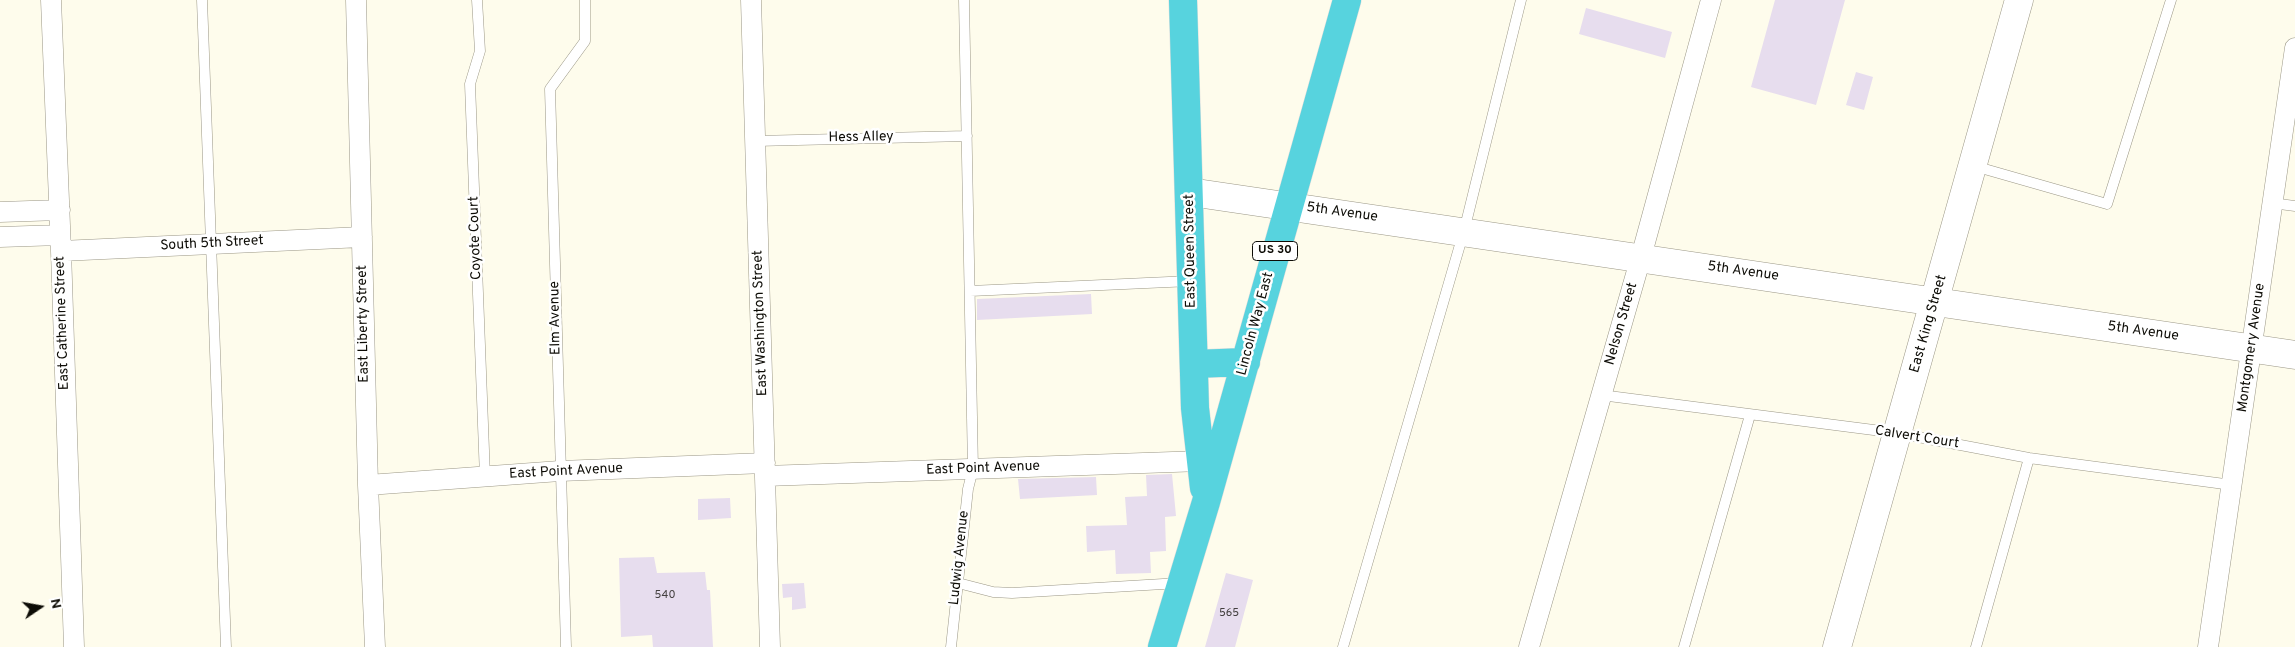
<!DOCTYPE html>
<html>
<head>
<meta charset="utf-8">
<style>
	body { margin:0 }
	#map { position:relative; width:2295px; height:647px; overflow:hidden; background:#fefcec; font-family:Overpass,sans-serif }
	canvas { display:block }
	.north { position:absolute; left:15px; top:582px; width:50px; height:50px; -webkit-text-stroke:4px #fff; paint-order:stroke; rotate:78deg; font-size:14px; font-weight:700; line-height:20px; text-align:center; color:#0d0c06 }
	.north::after { content:''; display:block; margin:auto; width:18px; height:22px; background:#0d0c06; clip-path:polygon(50% 0,100% 100%,50% 72%,0 100%) }
</style>
</head>
<body>
<div id="map">
<canvas width="2295" height="647"></canvas>
<div class="north">N</div>
</div>
<script>
const context = document.querySelector('canvas').getContext('2d');
context.lineJoin = 'round';
function fillPath(path, color) { context.fillStyle = color; context.fill(path, 'evenodd'); }
const toPath = rows => new Path2D(rows.map(r => 'M' + r).join(''));
function stroke(path, color, width, dash) { context.strokeStyle = color; context.lineWidth = width; context.lineCap = dash ? 'butt' : 'round'; context.setLineDash(dash || []); context.stroke(path); }
function write(font, color, halo, rows, align = 'center') {
  context.font = font + ' Overpass,sans-serif'; context.lineWidth = 5; context.setLineDash([]); context.textBaseline = 'middle'; context.strokeStyle = halo; context.fillStyle = color; for (const [text, x, y, turn = 0] of rows) {
    context.save(); context.translate(x, y); context.rotate((+turn || 0) * Math.PI / 180); context.textAlign = isNaN(turn) ? turn : align; if (halo) context.strokeText(text, 0, 0); context.fillText(text, 0, 0); context.restore();
  }
}
const building = toPath([
	[1775,0,1845,0,1816,105,1751,87],
	[1586,8,1672,32,1665,58,1579,34],
	[1856,72,1873,77,1864,110,1846,105],
	[1091,294,1092,314,977,320,977,299],
	[1172,474,1176,516,1165,517,1166,551,1150,552,1151,573,1116,574,1115,550,1087,552,1086,526,1127,525,1125,497,1147,496,1146,475],
	[1096,477,1097,495,1020,499,1018,479],
	[730,498,731,518,698,520,698,499],
	[654,557,657,573,705,572,707,590,710,590,713,647,653,647,652,635,621,637,619,558],
	[1226,573,1253,580,1235,647,1205,647],
	[804,583,806,608,792,610,792,597,783,598,782,584]
]);
const lane = toPath([
	[202,0,226,647],
	[477,0,480,51,470,84,485,477],
	[755,141,967,136],
	[1974,166,2107,204,2171,0],
	[2272,203,2295,206],
	[970,291,1191,281],
	[1601,395,1897,433,2029,458,2232,485],
	[958,583,993,592,1012,593,1180,583],
	[566,647,550,89,585,41,585,0],
	[951,647,968,489,973,469,964,0],
	[1343,647,1464,231,1521,0],
	[1684,647,1750,415],
	[1976,647,2029,458]
]);
const street = toPath([
	[51,0,61,251,74,647],
	[356,0,368,485,375,647],
	[751,0,770,647],
	[0,212,60,210],
	[0,237,60,235],
	[61,251,362,237],
	[765,476,1202,461],
	[368,485,560,471,765,463],
	[1529,647,1641,257,1711,0],
	[2208,647,2295,48]
]);
const secondary = toPath([
	[1190,192,2295,355],
	[1837,647,2019,0]
]);
const highway = toPath([
	[1183,0,1195,408,1204,488],
	[1194,364,1246,362],
	[1162,647,1206,502,1347,0]
]);
const numberNames = [
	["540",665,596],
	["565",1229,614]
];
const shields = [
	[1275,251,45]
];
const shieldNames = [
	["US 30",1275,251]
];
const streetNames = [
	["Hess Alley",861,138,-1],
	["5th Avenue",1342,213,8],
	["Coyote Court",476,238,-92],
	["South 5th Street",212,244,-3],
	["East Queen Street",1191,251,-91],
	["5th Avenue",1743,272,8],
	["Elm Avenue",556,318,-91],
	["East Catherine Street",63,323,-92],
	["East Washington Street",761,323,-92],
	["East Liberty Street",364,324,-91],
	["Lincoln Way East",1256,324,-75],
	["Nelson Street",1622,324,-74],
	["East King Street",1929,324,-74],
	["5th Avenue",2143,332,8],
	["Montgomery Avenue",2252,348,-82],
	["Calvert Court",1917,438,9],
	["East Point Avenue",983,469,-2],
	["East Point Avenue",566,472,-3],
	["Ludwig Avenue",960,558,-84]
];
fillPath(building, '#e7ddee');
stroke(lane, '#9b9786', 11);
stroke(street, '#9b9786', 21);
stroke(secondary, '#9b9786', 29);
stroke(highway, '#dddddc', 29);
stroke(lane, '#fff', 10);
stroke(street, '#fff', 20);
stroke(secondary, '#fff', 28);
stroke(highway, '#57d3de', 28);
write('11px', '#444040', null, numberNames);
for (const [x, y, w] of shields) { const box = new Path2D(); box.roundRect(x - w / 2, y - 9.5, w, 19, 4); context.fillStyle = '#fff'; context.fill(box); stroke(box, '#0d0c06', 1); }
write('bold 12px', '#0d0c06', null, shieldNames);
write('14px', '#0d0c06', '#fff', streetNames);
</script>
</body>
</html>
